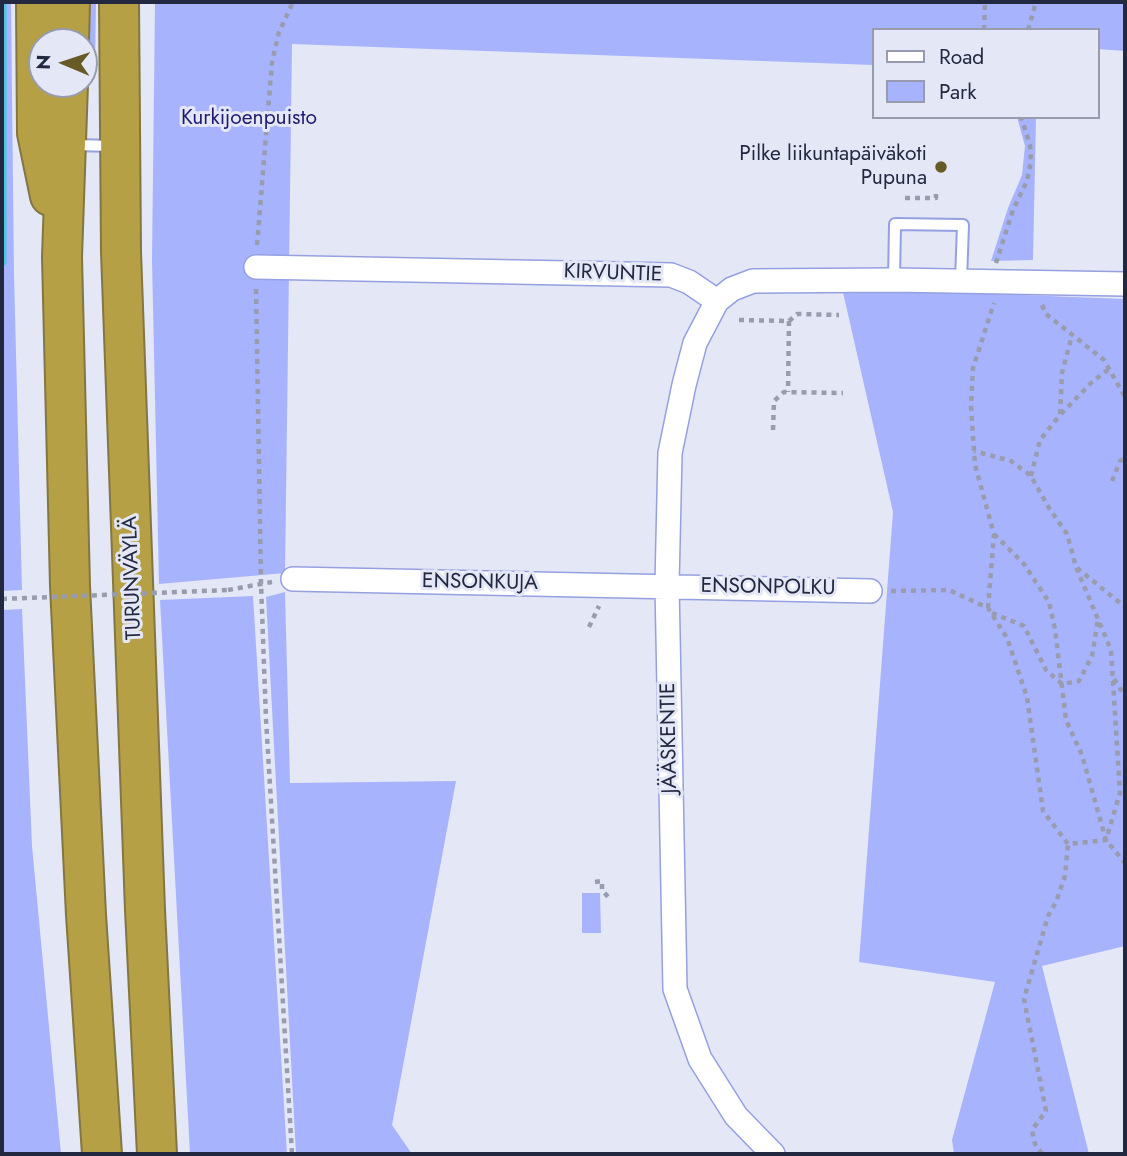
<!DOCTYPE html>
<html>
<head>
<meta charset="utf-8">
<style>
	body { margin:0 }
	#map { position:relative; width:1127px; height:1156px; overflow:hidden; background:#e4e7f5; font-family:Jost,sans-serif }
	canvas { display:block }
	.frame { position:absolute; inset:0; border:4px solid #232841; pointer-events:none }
	.legend { position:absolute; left:872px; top:28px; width:228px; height:91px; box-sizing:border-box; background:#e4e7f5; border:2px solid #979bad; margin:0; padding:9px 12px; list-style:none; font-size:21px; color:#232841 }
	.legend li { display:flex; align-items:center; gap:14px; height:35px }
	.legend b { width:35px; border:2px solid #979bad }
	.north { position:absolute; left:28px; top:28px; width:70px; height:70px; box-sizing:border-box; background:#e4e7f5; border:2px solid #979bad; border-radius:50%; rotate:272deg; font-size:19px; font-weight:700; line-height:28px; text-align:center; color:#232841 }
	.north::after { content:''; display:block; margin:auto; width:24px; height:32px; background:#675a27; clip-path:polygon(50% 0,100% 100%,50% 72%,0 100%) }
</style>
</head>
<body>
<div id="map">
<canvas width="1127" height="1156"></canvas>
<div class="frame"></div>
<ul class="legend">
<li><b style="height:9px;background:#fff"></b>Road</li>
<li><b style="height:19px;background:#a7b4fd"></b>Park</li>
</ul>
<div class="north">N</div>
</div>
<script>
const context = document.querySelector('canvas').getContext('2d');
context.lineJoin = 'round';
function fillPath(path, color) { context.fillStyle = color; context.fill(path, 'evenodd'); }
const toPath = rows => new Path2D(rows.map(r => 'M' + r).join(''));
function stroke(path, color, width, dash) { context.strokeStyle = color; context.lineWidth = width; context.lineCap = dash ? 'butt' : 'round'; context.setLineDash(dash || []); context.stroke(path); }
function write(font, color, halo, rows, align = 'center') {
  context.font = font + ' Jost,sans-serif'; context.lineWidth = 6; context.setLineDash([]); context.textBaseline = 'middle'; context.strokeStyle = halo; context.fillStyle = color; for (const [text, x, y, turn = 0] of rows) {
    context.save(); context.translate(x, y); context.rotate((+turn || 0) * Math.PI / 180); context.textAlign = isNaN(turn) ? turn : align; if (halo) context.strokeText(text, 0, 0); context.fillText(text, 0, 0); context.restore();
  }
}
const green = toPath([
	[2,2,11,2,14,274,22,590,2,591],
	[86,2,96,2,95,62,85,55],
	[155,2,1125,2,1125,51,1097,49,1097,30,873,30,873,65,292,44,285,573,159,584,152,260],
	[1017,117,1036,117,1033,260,991,261,1008,208,1022,175,1025,146],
	[842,288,1125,299,1125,946,1042,966,1089,1154,954,1154,952,1140,995,982,859,962,893,512],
	[285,592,290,783,456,781,392,1125,412,1154,296,1154,266,597],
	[253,596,287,1154,190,1154,160,600],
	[22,609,32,846,61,1154,2,1154,2,610],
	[582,893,600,893,601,933,582,933]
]);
const stream = toPath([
	[3,2,3,262]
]);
const path = toPath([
	[984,30,985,2],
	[1028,30,1036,2],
	[905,198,936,198,936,194],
	[257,245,272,62,279,32,293,2],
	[996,263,1013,210,1027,181,1031,161,1030,145,1021,117],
	[256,289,261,583,266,719,292,1154],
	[1042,305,1046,314,1104,360,1125,397],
	[739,320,789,321,788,392],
	[789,321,797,314,839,315],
	[1061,414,1092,382,1109,369],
	[773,430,774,401,784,392,843,393],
	[1031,476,1040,440,1060,415,1062,373,1072,335],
	[1112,481,1120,461,1125,458],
	[994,534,1024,564,1049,602,1055,629,1066,720,1082,755,1106,840,1125,863],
	[1077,568,1125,607],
	[228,590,272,582],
	[891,591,949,590,988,608,1007,638,1027,697,1043,811,1068,844,1106,840,1120,793,1111,650,1076,567,1067,534,1049,508,1031,476,1011,461,974,451],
	[988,608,994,534,975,465,971,406,973,368,994,303],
	[992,613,1024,626,1046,670,1062,684,1079,681,1092,656,1098,620],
	[589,627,599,606],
	[1114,679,1125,696],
	[595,882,602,881,602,890,610,899],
	[1042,1154,1035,1144,1032,1130,1046,1111,1024,999,1048,916,1056,902,1065,876,1068,844]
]);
const service = toPath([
	[74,145,113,146],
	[894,280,895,224,963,225,961,281]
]);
const minor = toPath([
	[256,267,671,275,689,282,717,301],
	[293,579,870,591],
	[773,1154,736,1116,700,1059,675,989,667,585,670,453,684,385,695,343,717,301,732,289,753,281,894,280,1125,284]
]);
const motorway = toPath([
	[36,2,37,133,50,196],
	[119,2,121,252,145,910,157,1154],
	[69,42,70,2],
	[68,84,62,257,70,586,86,915,102,1154]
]);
const pathBridge = toPath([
	[2,599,228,590]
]);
const markers = [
	[941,167,7,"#675a27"]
];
const parkNames = [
	["Kurkijoenpuisto",249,119]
];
const poiNames = [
	["Pilke liikuntapäiväkoti",927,155],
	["Pupuna",927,179]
];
const streetNames = [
	["KIRVUNTIE",613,274,2],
	["TURUNVÄYLÄ",133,578,-92],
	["ENSONKUJA",480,583,1],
	["ENSONPOLKU",768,588,1],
	["JÄÄSKENTIE",670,738,-91]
];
fillPath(green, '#a7b4fd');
stroke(stream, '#4dc4e0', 7);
stroke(service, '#95a0e1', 14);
stroke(minor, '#95a0e1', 26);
stroke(motorway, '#837644', 42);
stroke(path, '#989cae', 4.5, [5, 5]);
stroke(service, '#fff', 10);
stroke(minor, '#fff', 23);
stroke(motorway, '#b6a045', 38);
stroke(pathBridge, '#989cae', 4.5, [5, 5]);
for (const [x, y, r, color] of markers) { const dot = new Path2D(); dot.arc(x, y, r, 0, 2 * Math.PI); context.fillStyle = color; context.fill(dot); stroke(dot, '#e4e7f5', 2.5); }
write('21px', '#1f1970', '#e4e7f5', parkNames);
write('21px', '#232841', '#e4e7f5', poiNames, 'right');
write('21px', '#232841', '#e4e7f5', streetNames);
</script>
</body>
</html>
